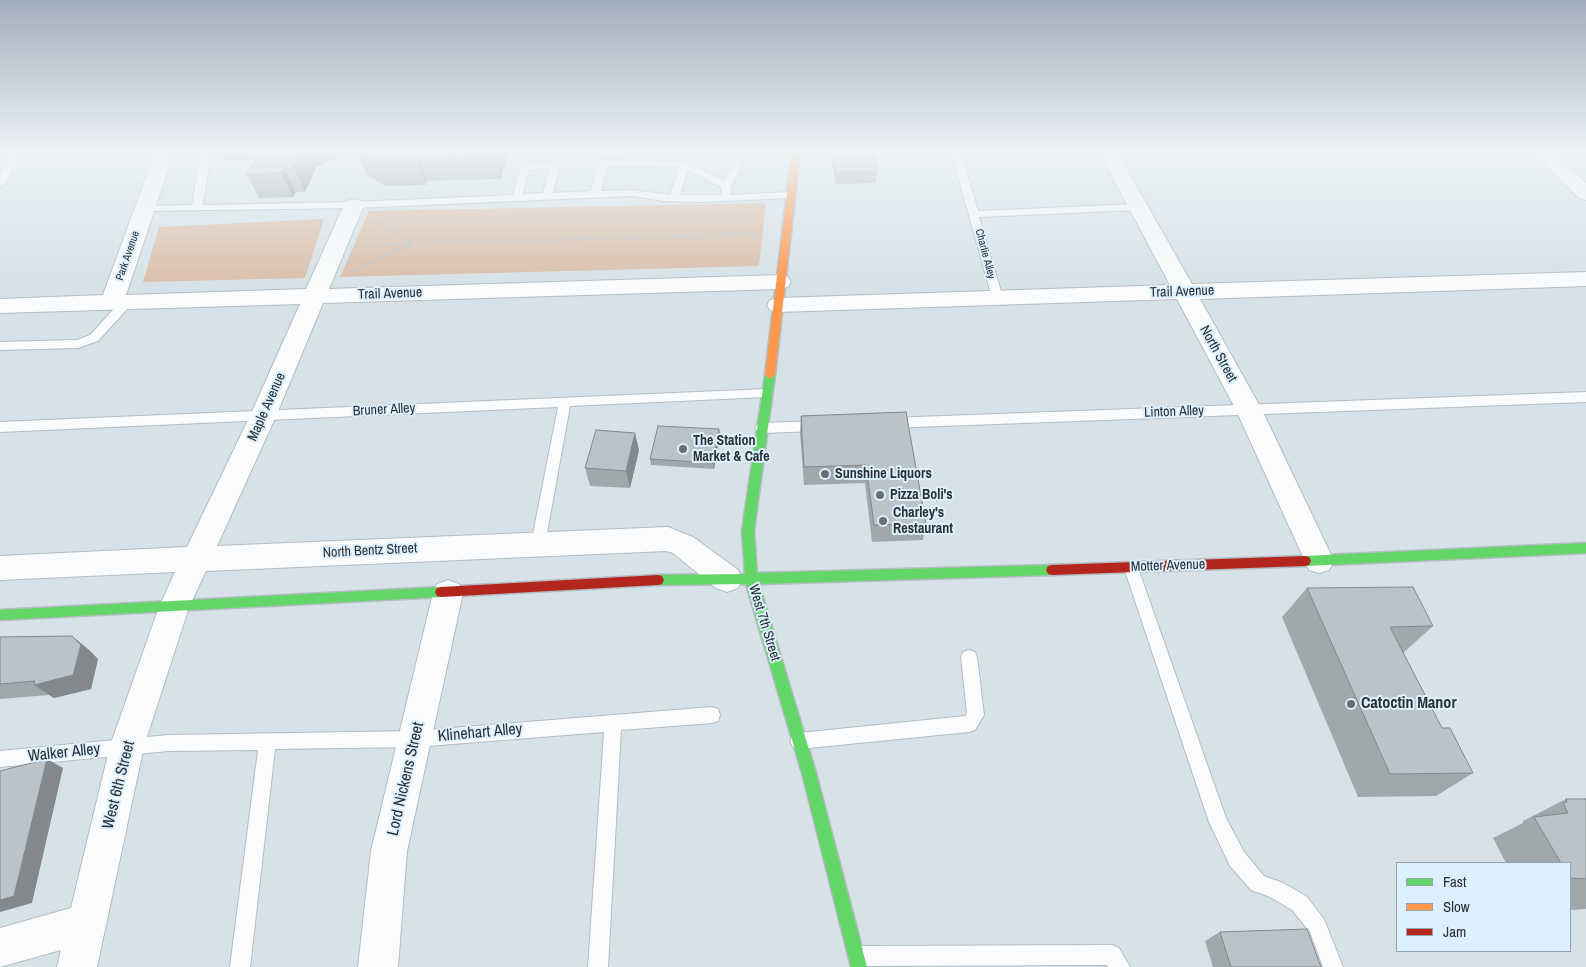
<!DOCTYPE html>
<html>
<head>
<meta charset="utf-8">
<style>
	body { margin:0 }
	#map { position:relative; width:1586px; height:967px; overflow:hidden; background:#d7e2e8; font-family:"Archivo Narrow",sans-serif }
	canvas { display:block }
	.legend { position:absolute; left:1396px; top:862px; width:175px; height:90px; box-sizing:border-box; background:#ddf0fd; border:1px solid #95a4ad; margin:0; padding:6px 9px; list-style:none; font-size:15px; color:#2a3136 }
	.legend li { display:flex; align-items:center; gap:10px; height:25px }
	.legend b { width:25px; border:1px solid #95a4ad }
</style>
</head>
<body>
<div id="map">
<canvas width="1586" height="967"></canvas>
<ul class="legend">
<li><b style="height:6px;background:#63d668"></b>Fast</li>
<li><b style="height:6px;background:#ff974d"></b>Slow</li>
<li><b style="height:6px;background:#b3261e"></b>Jam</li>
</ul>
</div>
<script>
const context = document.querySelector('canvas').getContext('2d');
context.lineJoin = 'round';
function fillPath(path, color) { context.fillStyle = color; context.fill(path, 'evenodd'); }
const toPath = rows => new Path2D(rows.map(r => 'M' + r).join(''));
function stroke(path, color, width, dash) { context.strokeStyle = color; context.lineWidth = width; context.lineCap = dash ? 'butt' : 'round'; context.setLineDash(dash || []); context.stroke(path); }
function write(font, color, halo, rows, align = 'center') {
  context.font = font + ' "Archivo Narrow",sans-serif'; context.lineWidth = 4; context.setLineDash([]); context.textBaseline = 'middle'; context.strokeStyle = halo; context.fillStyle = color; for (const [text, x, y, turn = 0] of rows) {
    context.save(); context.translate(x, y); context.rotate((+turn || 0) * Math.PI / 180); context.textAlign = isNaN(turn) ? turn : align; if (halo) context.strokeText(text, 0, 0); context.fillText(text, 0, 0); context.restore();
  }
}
const green = toPath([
	[766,203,759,266,340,277,369,211],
	[324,219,305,278,143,282,159,227]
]);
const path = toPath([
	[370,220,413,243],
	[361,245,762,234],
	[352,270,410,245]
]);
const lane = toPath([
	[12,152,22,152,5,184,0,187,0,175,12,152],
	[201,152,211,152,203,205,354,202,513,195,520,167,525,164,558,164,560,166,553,193,591,191,598,163,603,160,685,161,724,181,736,160,739,159,744,162,731,186,730,195,790,192,795,195,790,198,701,202,664,201,632,196,354,208,140,211,139,209,140,207,144,206,192,205,201,152],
	[607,166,679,167,670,195,632,190,601,191,607,166],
	[549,169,543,193,523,194,529,170,549,169],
	[688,170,721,187,722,195,680,195,688,170],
	[951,152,961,152,978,211,1137,204,1142,207,1137,210,979,217,1003,298,997,302,993,301,951,152],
	[993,152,1049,152,1044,155,998,155,993,152],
	[126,299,130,300,132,303,130,306,98,341,78,348,0,350,0,342,77,340,90,335,122,300,126,299],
	[767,389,771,390,773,393,771,396,767,397,570,406,545,544,543,548,538,550,533,548,531,544,558,407,0,432,0,422,767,389],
	[1586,392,1586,402,890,428,885,426,884,423,885,420,890,418,1586,392],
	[818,421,823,423,825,426,823,429,818,431,762,433,757,431,755,428,757,425,762,423,818,421],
	[1131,562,1136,564,1138,568,1226,818,1244,852,1264,876,1283,883,1306,896,1324,919,1343,967,1323,967,1310,932,1292,910,1270,897,1251,890,1230,866,1209,822,1124,568,1126,564,1131,562],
	[969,650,975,652,977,657,984,715,975,730,969,732,799,749,793,747,790,741,793,735,799,733,965,716,967,713,961,657,963,652,969,650],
	[712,707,718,709,720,715,718,721,712,723,621,730,608,967,588,967,604,732,415,747,275,749,250,967,230,967,258,750,168,751,0,767,0,751,168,735,415,731,712,707],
	[1112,945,1119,948,1130,967,1108,967,1107,965,859,966,852,963,849,956,852,949,859,946,1112,945]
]);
const street = toPath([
	[155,152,174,152,126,295,306,289,344,205,347,201,354,199,361,201,364,205,329,289,780,275,788,277,791,282,788,287,780,289,323,303,276,416,217,546,668,527,693,537,738,570,742,579,738,588,727,592,716,588,673,553,666,551,206,571,189,607,144,746,97,967,57,967,61,950,0,967,0,928,71,908,110,746,159,607,175,572,0,580,0,556,187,547,250,416,300,304,0,313,0,299,103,295,155,152],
	[1099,152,1117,152,1192,284,1586,272,1586,286,1200,299,1262,410,1334,561,1329,570,1319,573,1309,570,1236,410,1177,299,778,312,770,310,767,305,770,300,778,298,1170,285,1099,152],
	[1532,152,1552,152,1586,183,1586,200,1579,198,1532,152],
	[448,580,459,584,463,593,407,851,398,967,358,967,371,851,433,593,437,584,448,580]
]);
const fast = toPath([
	[770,371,775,375,754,531,757,573,1052,565,1056,566,1058,570,1056,574,1052,575,759,584,816,773,867,967,851,967,802,773,746,584,658,585,654,584,652,580,654,576,658,575,745,574,742,531,765,375,770,371],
	[1586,543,1586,553,1305,566,1301,565,1299,561,1301,557,1305,556,1586,543],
	[441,587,445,588,447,592,445,596,441,597,0,620,0,610,441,587]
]);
const slow = toPath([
	[792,152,800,152,775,375,770,379,765,375,792,152]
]);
const jam = toPath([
	[1305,556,1309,557,1311,561,1309,565,1305,566,1052,575,1048,574,1046,570,1048,566,1052,565,1305,556],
	[658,575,662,576,664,580,662,584,658,585,441,597,437,596,435,592,437,588,441,587,658,575]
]);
const wall = toPath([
	[212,152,515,152,508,152,501,179,427,181,426,185,385,186,366,174,359,157,336,158,317,166,305,192,296,192,293,197,259,198,247,175,256,159,221,161,218,156,215,157],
	[829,152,873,152,877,171,876,183,836,184],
	[906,412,926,524,923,540,872,542,865,483,804,485,800,433,801,416],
	[719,429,720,435,714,469,651,465,650,459],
	[639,450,630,488,590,486,585,468],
	[1307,588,1433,626,1403,653,1442,728,1473,773,1436,796,1358,797,1282,617],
	[72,636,89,650,98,659,91,689,54,698,49,695,0,699,0,637],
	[1586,798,1586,909,1570,910,1570,863,1506,863,1493,838,1523,823,1523,821,1566,799,1584,799],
	[1220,932,1321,967,1213,967,1205,941]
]);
const shadedWall = toPath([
	[302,152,334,152,336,158,317,166,305,192,294,168],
	[496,152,508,152,501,179,495,156],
	[419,158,427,181,426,185,417,162],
	[284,169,296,192,293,197,281,173],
	[719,429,720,435,714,469,713,463],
	[635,433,639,450,630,488,626,471],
	[72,636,89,650,98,659,91,689,54,698,34,685],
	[47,759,63,768,32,903,0,912,0,900]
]);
const building = toPath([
	[260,152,302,152,294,168,284,169,281,173,247,175,260,152],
	[358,152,496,152,495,156,419,158,417,162,376,163,358,152],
	[832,152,873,152,877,171,836,172,832,152],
	[906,412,926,524,874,525,866,465,804,467,801,416,906,412],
	[658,426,719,429,713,463,650,459,658,426],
	[596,430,635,433,626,471,585,468,596,430],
	[1413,587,1433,626,1390,627,1442,728,1450,728,1473,773,1390,774,1307,588,1413,587],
	[72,636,81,645,73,675,34,685,35,681,0,684,0,637,72,636],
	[47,759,14,896,0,900,0,771,47,759],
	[1566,799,1586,799,1586,879,1570,878,1570,863,1561,863,1534,817,1568,813,1563,803,1567,802,1566,799],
	[1307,929,1321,967,1231,967,1220,932,1307,929]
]);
const markers = [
	[683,449,5,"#676f74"],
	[825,474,5,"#676f74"],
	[880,495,5,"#676f74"],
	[883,521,5,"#676f74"],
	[1351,704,5,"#676f74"]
];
const farStreetnames = [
	["Charlie Alley",985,254,75],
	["Park Avenue",128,256,-71]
];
const streetNames = [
	["Trail Avenue",1182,292,-2],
	["Trail Avenue",390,294,-2],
	["North Street",1218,354,61],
	["Maple Avenue",267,407,-66],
	["Bruner Alley",384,410,-3],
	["Linton Alley",1174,412,-2],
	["North Bentz Street",370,551,-3],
	["Motter Avenue",1168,566,-2],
	["West 7th Street",764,623,73]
];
const poiNames = [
	["The Station",693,441],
	["Market & Cafe",693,457],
	["Sunshine Liquors",835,474],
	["Pizza Boli's",890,495],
	["Charley's",893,513],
	["Restaurant",893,529]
];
const nearPoinames = [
	["Catoctin Manor",1361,704]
];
const nearStreetnames = [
	["Klinehart Alley",480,733,-5],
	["Walker Alley",64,753,-6],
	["Lord Nickens Street",406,779,-77],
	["West 6th Street",119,785,-76]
];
fillPath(green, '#dabea9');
stroke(lane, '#b4bcc1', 2);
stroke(street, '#b4bcc1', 2);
stroke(fast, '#b4bcc1', 3);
stroke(slow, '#b4bcc1', 3);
stroke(jam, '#b4bcc1', 3);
stroke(path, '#bcc0c4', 2.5, [3, 3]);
fillPath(lane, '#f9fbfc');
fillPath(street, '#f9fbfc');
fillPath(fast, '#63d668');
fillPath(slow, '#ff974d');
fillPath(jam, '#b3261e');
fillPath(wall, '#a0a8ac');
fillPath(shadedWall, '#82888c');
fillPath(building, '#bac3c8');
stroke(building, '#82888c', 1);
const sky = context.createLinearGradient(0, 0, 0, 287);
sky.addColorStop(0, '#a1aebe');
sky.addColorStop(0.53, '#edf2f5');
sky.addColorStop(1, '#edf2f500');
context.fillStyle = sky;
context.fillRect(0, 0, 1586, 287);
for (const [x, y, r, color] of markers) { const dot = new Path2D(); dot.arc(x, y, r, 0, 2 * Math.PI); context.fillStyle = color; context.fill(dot); stroke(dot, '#ddf0fd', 2); }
write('11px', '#2a3136', '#ddf0fd', farStreetnames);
write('14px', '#2a3136', '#ddf0fd', streetNames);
write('bold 14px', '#2a3136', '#ddf0fd', poiNames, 'left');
write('bold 16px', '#2a3136', '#ddf0fd', nearPoinames, 'left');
write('16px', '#2a3136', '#ddf0fd', nearStreetnames);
</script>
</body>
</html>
